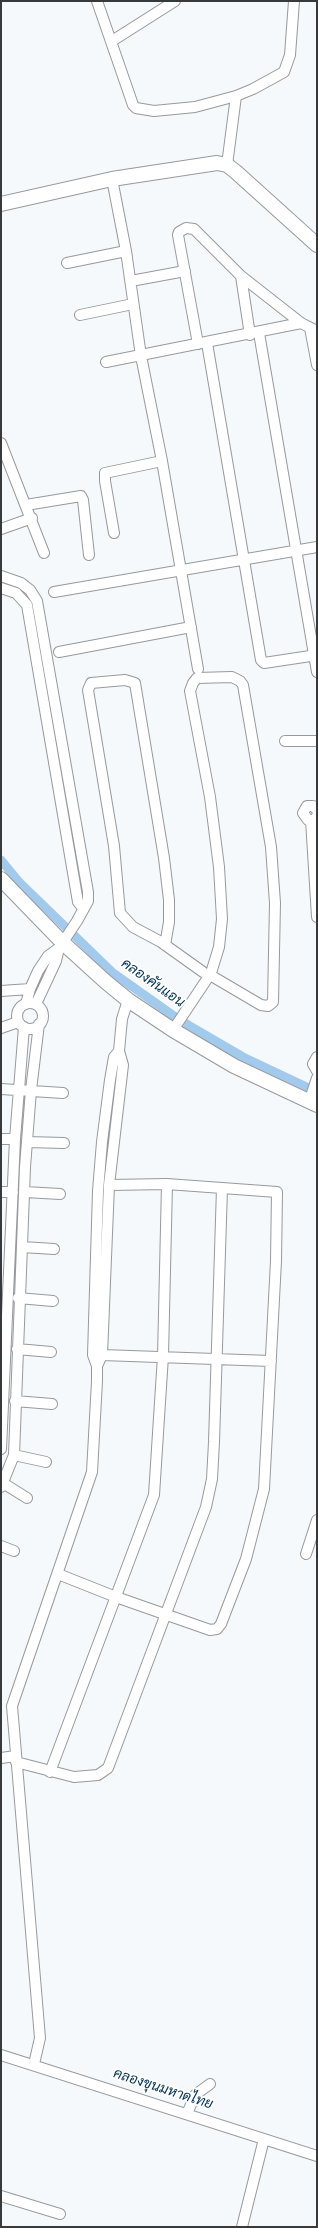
<!DOCTYPE html>
<html>
<head>
<meta charset="utf-8">
<style>
	body { margin:0 }
	#map { position:relative; width:318px; height:2228px; overflow:hidden; background:#f6f9fc; font-family:"IBM Plex Serif",serif }
	canvas { display:block }
	.frame { position:absolute; inset:0; border:2px solid #38393a; pointer-events:none }
</style>
</head>
<body>
<div id="map">
<canvas width="318" height="2228"></canvas>
<div class="frame"></div>
</div>
<script>
const context = document.querySelector('canvas').getContext('2d');
context.lineJoin = 'round';
const toPath = rows => new Path2D(rows.map(r => 'M' + r).join(''));
function stroke(path, color, width, dash) { context.strokeStyle = color; context.lineWidth = width; context.lineCap = dash ? 'butt' : 'round'; context.setLineDash(dash || []); context.stroke(path); }
function write(font, color, halo, rows, align = 'center') {
  context.font = font + ' "IBM Plex Serif",Sarabun,serif'; context.lineWidth = 3.5; context.setLineDash([]); context.textBaseline = 'middle'; context.strokeStyle = halo; context.fillStyle = color; for (const [text, x, y, turn = 0] of rows) {
    context.save(); context.translate(x, y); context.rotate((+turn || 0) * Math.PI / 180); context.textAlign = isNaN(turn) ? turn : align; if (halo) context.strokeText(text, 0, 0); context.fillText(text, 0, 0); context.restore();
  }
}
const canal = toPath([
	[1,860,19,882,113,973,181,1021,243,1057,317,1092]
]);
const street = toPath([
	[97,1,133,105,136,108,154,111,195,107,236,96,253,89,284,72,290,55,294,1],
	[112,41,175,1],
	[227,165,236,96],
	[112,179,126,251,141,356,162,461,198,669],
	[67,263,126,251],
	[241,276,250,335],
	[131,281,185,271],
	[80,315,133,304],
	[310,328,317,365],
	[259,333,317,672],
	[207,343,261,660,264,663,317,655],
	[198,344,178,235,179,232,186,228,194,229,241,276,301,323,317,331],
	[106,362,301,323],
	[1,443,44,553],
	[26,505,81,496,83,500,89,555],
	[1,529,32,518],
	[114,533,105,481,105,473,162,461],
	[1,576,21,583,30,590,37,601,88,892,88,901,77,921,59,948,56,961,36,1004],
	[1,588,16,593,27,605,78,902,83,908],
	[54,592,317,547],
	[59,652,191,627],
	[285,741,317,741],
	[317,810,313,806,307,806,303,813,308,820,314,820,317,816],
	[311,820,317,917],
	[165,945,169,922,169,900,164,858,135,683,125,680,91,683,88,690,114,846,120,913,133,927,161,942,203,972],
	[1,991,30,989],
	'17 1016a13 13 0 1 1 26 0a13 13 0 1 1-26 0Z',
	[26,1004,30,989,38,971,48,956,59,948],
	[1,1028,18,1022],
	[173,1030,211,973,219,947,222,919,219,867,210,797,190,691,193,683,197,678,232,677,240,681,243,685,271,847,275,903,273,1002,268,1006,261,1005,210,975],
	[317,1057,313,1064,317,1071],
	[1,1089,63,1093],
	[309,1102,317,1078],
	[1,1139,15,1139],
	[27,1142,64,1143],
	[1,1192,13,1192],
	[25,1192,60,1194],
	[22,1247,54,1249],
	[18,1298,53,1301],
	[17,1349,51,1352],
	[102,1355,271,1361],
	[97,1366,102,1355,109,1185,123,1065,119,1051,122,1019,128,1000],
	[15,1401,52,1404],
	[1,1449,15,1139,24,1027],
	[14,1455,46,1462],
	[3,1483,27,1498],
	[1,1487,14,1455,25,1167,31,1090,39,1024],
	[1,1546,14,1551],
	[306,1554,317,1520],
	[58,1574,116,1597,210,1630,217,1629,221,1624,246,1559,264,1489,276,1261,277,1192,167,1184,109,1185],
	[1,1758,16,1756],
	[16,1762,74,1777,98,1775,108,1768,206,1507,212,1479,214,1442,222,1188],
	[50,1772,154,1495,163,1356,167,1184],
	[1,2055,317,2156],
	[34,2064,40,2038,12,1706,92,1472,97,1381,97,1366,93,1355,98,1191,102,1142,110,1080,114,1057,119,1051],
	[187,2114,195,2095,210,2084],
	[1,2196,60,2214],
	[242,2227,264,2139]
]);
const secondary = toPath([
	[1,204,112,179,217,163,227,165,236,172,317,245],
	[1,879,62,942,106,982,128,1000,173,1030,234,1066,317,1105]
]);
const waterNames = [
	["คลองคันแอน",153,983,35],
	["คลองขุนมหาดไทย",163,2089,18]
];
stroke(canal, '#a2caed', 9);
stroke(street, '#97999c', 12);
stroke(secondary, '#97999c', 16);
stroke(street, '#fff', 10);
stroke(secondary, '#fff', 14);
write('italic 14px', '#013152', '#fff', waterNames);
</script>
</body>
</html>
